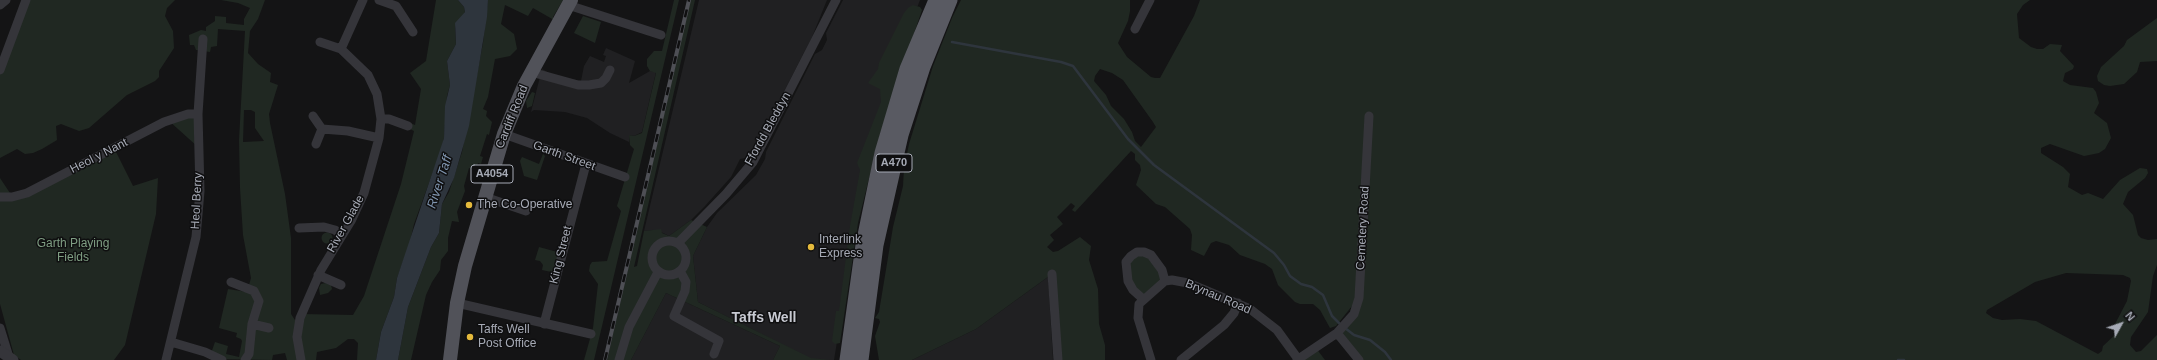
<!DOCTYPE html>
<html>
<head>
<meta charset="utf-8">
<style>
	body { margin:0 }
	#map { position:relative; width:2157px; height:360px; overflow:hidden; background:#141415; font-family:Arial,sans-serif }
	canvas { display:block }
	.north { position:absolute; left:2101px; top:304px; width:40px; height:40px; -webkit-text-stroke:3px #0f0f10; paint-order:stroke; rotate:50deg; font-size:11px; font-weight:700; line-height:16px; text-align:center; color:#a6aab5 }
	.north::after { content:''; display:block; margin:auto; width:14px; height:18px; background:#a6aab5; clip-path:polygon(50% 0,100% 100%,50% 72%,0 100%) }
</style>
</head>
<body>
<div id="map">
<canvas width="2157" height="360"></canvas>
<div class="north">N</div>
</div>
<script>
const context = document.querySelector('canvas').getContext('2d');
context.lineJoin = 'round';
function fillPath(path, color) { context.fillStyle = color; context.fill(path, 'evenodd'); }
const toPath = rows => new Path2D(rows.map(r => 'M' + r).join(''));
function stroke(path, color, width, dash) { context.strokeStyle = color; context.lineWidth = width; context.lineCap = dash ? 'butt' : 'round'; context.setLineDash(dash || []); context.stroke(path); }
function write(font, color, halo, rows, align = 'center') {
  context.font = font + ' Arial,sans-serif'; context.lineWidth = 3; context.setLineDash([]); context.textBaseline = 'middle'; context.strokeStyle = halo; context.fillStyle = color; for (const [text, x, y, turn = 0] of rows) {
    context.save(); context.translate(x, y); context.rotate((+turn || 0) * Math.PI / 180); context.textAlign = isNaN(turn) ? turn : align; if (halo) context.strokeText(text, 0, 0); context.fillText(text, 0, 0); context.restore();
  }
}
const built = toPath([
	[699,0,827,0,812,37,756,146,745,158,740,159,731,177,705,206,691,220,669,236,657,230,644,231],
	[843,0,920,0,885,92,865,172,834,360,813,360,698,302,693,256,707,227,717,213,756,175,765,159,766,152,815,54,822,50,827,40,826,33],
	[606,48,635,61,629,83,650,71,656,72,642,132,634,136,629,135,629,142,610,133,587,118,565,112,534,110,531,112,542,69,553,75,581,81,584,66,590,56,604,62,606,56,603,55],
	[1048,277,1053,360,912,360,976,329],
	[666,293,780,346,773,360,631,360]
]);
const green = toPath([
	[26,0,175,0,167,8,165,16,173,31,174,48,159,71,159,77,155,81,127,95,89,128,79,131,61,124,56,126,57,140,42,149,33,153,25,154,17,149,0,158,0,70],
	[221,0,265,0,258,19,250,31,248,53,258,64,271,73,270,82,278,85,269,114,270,123,285,194,291,238,291,314,295,320,299,321,301,314,353,315,364,296,401,184,414,131,408,128,410,123,415,125,421,89,410,73,426,61,436,0,458,0,464,7,465,12,455,27,456,44,447,61,450,85,447,96,444,138,441,150,414,224,409,246,397,278,394,297,381,332,376,360,357,360,358,343,354,339,348,339,336,348,317,352,316,360,287,360,285,353,273,355,272,360,209,359,215,342,228,346,226,354,239,357,242,341,241,339,236,337,237,333,219,328,228,289,247,292,251,278,243,235,240,188,239,140,245,31,218,29,217,46,211,47,210,52,196,50,194,45,190,45,189,35,201,30,206,31,206,27,215,21,215,16,226,17,226,23,244,25,244,19,250,8,238,3],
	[244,110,251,110,255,112,255,128,264,141,243,142],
	[488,0,563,0,553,17,554,20,533,8,528,16,505,5,501,24,514,34,517,49,510,56,495,59,488,97,483,109,487,111,486,116,492,122,489,135,487,134,480,156,483,157,481,164,478,163,476,170,469,168,464,186,465,191,457,212,459,222,452,221,448,238,448,251,441,260,440,270,432,282,426,295,411,360,398,360,408,307,431,247,439,233,442,204,449,192,462,152,483,43],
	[674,0,679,0,594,360,584,360,593,328,598,284,589,271,590,265,592,262,607,261,621,211,617,206,634,149,630,145,629,135,634,136,642,133,656,73,650,71,647,66,647,59,654,51,662,51],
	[690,0,695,0,634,267,637,266,644,231,661,229,662,233,669,236,691,220,707,227,693,256,698,302,811,358,830,360,773,360,780,346,666,293,631,360,607,360],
	[961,0,1130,0,1130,11,1128,21,1118,43,1127,57,1151,77,1155,78,1160,78,1194,16,1200,0,2030,0,2023,5,2017,14,2019,38,2031,47,2037,49,2043,49,2050,44,2062,45,2060,51,2074,66,2073,69,2065,73,2063,81,2070,85,2093,88,2096,92,2099,103,2094,113,2107,123,2111,138,2105,149,2099,153,2084,156,2050,144,2041,148,2041,153,2063,167,2070,174,2068,187,2082,195,2088,193,2103,199,2120,180,2140,168,2147,169,2148,173,2145,178,2128,192,2123,204,2133,215,2138,235,2141,238,2148,240,2157,239,2157,265,2153,276,2148,312,2131,337,2130,345,2136,352,2141,351,2157,335,2157,360,1359,360,1337,333,1346,323,1352,306,1336,326,1330,328,1320,310,1313,304,1300,304,1295,302,1278,285,1272,269,1265,264,1240,255,1229,245,1216,241,1211,243,1204,256,1191,250,1192,235,1190,229,1165,207,1156,204,1136,185,1141,170,1140,165,1135,160,1135,154,1131,151,1075,212,1072,210,1075,206,1071,203,1057,217,1063,224,1050,235,1054,240,1047,247,1053,252,1058,251,1080,237,1091,246,1089,260,1098,289,1099,324,1105,345,1105,360,1062,360,1052,274,976,329,912,360,879,360,875,336,880,322,879,319,875,318,879,312,893,227,903,186,904,168,909,144,933,66,952,18],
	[1100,69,1112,73,1123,80,1153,122,1156,127,1141,147,1135,141,1132,132,1124,119,1111,106,1106,95,1094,81,1095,76],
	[2066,273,2123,275,2130,278,2131,281,2127,301,2115,324,2118,332,2103,346,2102,351,2098,354,2036,321,2020,319,2002,320,1993,318,1986,313,1987,310,2035,282],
	[913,5,920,7,922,10,880,134,858,223,840,343,835,344,832,341,836,311,839,311,850,226,860,170,857,163,881,102,880,89,868,83,878,69,879,63,904,13,908,8],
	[583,16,601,22,595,43,574,33],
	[2157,18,2157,61,2140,62,2137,72,2124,84,2110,86,2104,85,2098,81,2097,76,2101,67,2124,46,2127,40],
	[532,92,535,93,532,106,527,108,526,101],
	[198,114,198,147,168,120],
	[114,148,133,186,158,178,156,214,125,345,114,360,21,360,14,355,0,304,0,178,12,196],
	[543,154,545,156,537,180,524,176,520,161,522,157,539,164],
	'321.5 238a5.5 5.5 0 1 1 11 0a5.5 5.5 0 1 1-11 0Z',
	[539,247,561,253,556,273,542,270,543,265,540,261,535,260],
	[1144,252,1165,281,1143,299,1133,290,1126,262],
	[326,283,331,285,332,289,328,293,320,295,319,288,321,284],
	[1316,348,1325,360,1297,360]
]);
const water = toPath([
	[458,0,488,0,487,17,469,126,454,178,442,204,439,233,431,247,408,307,398,360,376,360,381,332,394,297,397,278,444,138,445,106,450,85,447,61,456,44,455,23,465,12,464,7]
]);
const stream = toPath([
	[952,42,1061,62,1073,66,1128,139,1154,165,1274,253,1284,265,1290,276,1301,284,1312,287,1323,295,1332,316,1341,325],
	[1345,328,1354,335,1370,340,1385,352,1391,360],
	[1898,360,1904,360]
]);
const minor = toPath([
	[379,0,396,6,413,32],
	[0,5,6,0],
	[568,5,661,35],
	[1135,29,1150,0],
	[341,49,363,0],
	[0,70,26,0],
	[531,72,578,85,589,85,601,83,606,78,610,70],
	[313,116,322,129,316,144],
	[381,119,389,119,408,126],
	[322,129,348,131,379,138],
	[504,134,625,177],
	[0,197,12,197,27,193,164,122,188,114,198,114],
	[485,197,526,211],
	[299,228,324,227,335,230,342,235],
	'652 258a17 17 0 1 1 34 0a17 17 0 1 1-34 0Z',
	[678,243,726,194,753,162,836,0],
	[680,271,686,282,685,291,674,316,719,341,714,354],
	[1052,274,1058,360],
	[318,275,341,285],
	[231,282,254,291,259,301,252,324,249,354,245,360],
	[1143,299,1133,290,1128,281,1126,262,1131,256,1137,252,1144,252,1151,255,1162,270,1165,281],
	[457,303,591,334],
	[252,324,269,328],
	[544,324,586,164],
	[0,328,9,357],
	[1337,333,1359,360],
	[171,342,205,352,222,360],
	[166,360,196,237,200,191,198,114,203,39],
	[301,360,297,337,300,318,321,270,351,221,364,193,379,138,381,119,377,94,368,75,341,49,320,42],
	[619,360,629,327,658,272],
	[1151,360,1138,318,1139,304,1165,281,1172,280,1188,283,1250,309,1277,330,1298,359],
	[1181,360,1224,325,1234,313,1238,303],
	[1297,360,1337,333,1354,314,1359,298,1369,116]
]);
const tertiary = toPath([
	[0,351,13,360]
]);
const primary = toPath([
	[450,360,457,303,465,266,504,134,524,86,571,0]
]);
const trunk = toPath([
	[847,360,863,245,882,153,907,69,936,0],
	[861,360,876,245,901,135,923,67,950,0]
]);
const rail = toPath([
	[605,360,689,0]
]);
const markers = [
	[469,205,4,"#e5ba3c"],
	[811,247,4,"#e5ba3c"],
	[470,337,4,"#e5ba3c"]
];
const shields = [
	[894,163,36],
	[492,174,42]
];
const shieldNames = [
	["A470",894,163],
	["A4054",492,174]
];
const streetNames = [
	["Cardiff Road",512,117,-68],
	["Ffordd Bleddyn",768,129,-61],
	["Heol y Nant",99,156,-27],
	["Garth Street",564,156,20],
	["Heol Berry",197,201,-87],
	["River Glade",346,224,-61],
	["Cemetery Road",1363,228,-87],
	["King Street",561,255,-76],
	["Brynau Road",1218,297,23]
];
const poiNames = [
	["The Co-Operative",477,205],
	["Interlink",819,240],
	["Express",819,254],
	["Taffs Well",478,330],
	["Post Office",478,344]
];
const parkNames = [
	["Garth Playing",73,244],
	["Fields",73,258]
];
const waterNames = [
	["River Taff",440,182,-72]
];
const quarterNames = [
	["Taffs Well",764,318]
];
fillPath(built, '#202022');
fillPath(green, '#202822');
fillPath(water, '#2e353d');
stroke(stream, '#2e353d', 2.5);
stroke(minor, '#35353a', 9);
stroke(tertiary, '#35353a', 11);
stroke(primary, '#515259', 14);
stroke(trunk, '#595a62', 15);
stroke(rail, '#4e4f55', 4);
stroke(rail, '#0f0f10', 2.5, [8]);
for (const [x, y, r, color] of markers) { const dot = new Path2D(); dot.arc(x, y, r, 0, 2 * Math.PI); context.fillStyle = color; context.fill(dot); stroke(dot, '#0f0f10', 1.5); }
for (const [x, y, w] of shields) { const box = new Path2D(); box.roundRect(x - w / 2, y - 9, w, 18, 3); context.fillStyle = '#0f0f10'; context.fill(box); stroke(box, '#a6aab5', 1); }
write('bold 11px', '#a6aab5', null, shieldNames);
write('12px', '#a6aab5', '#0f0f10', streetNames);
write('12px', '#a6aab5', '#0f0f10', poiNames, 'left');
write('12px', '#7f9e83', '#0f0f10', parkNames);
write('italic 13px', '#7f94ae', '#0f0f10', waterNames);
write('bold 14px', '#c7c9d1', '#0f0f10', quarterNames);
</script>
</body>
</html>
